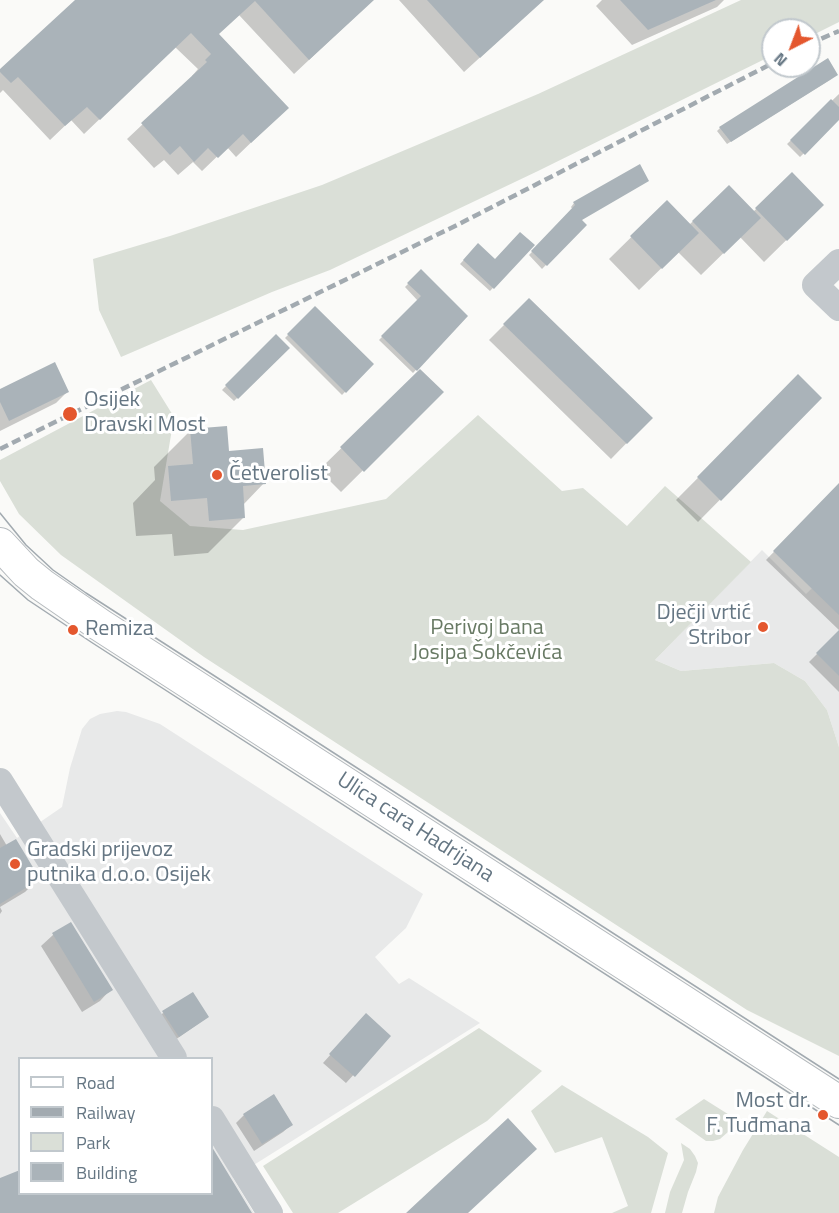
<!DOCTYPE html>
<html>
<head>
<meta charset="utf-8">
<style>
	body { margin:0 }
	#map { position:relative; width:839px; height:1213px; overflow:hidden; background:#fafaf8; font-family:"Titillium Web",sans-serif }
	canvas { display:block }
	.legend { position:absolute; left:18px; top:1057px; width:195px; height:138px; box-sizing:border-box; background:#fff; border:2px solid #c1c8cd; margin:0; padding:8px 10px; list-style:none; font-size:18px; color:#657683 }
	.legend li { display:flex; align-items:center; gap:12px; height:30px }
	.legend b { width:30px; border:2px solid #c1c8cd }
	.north { position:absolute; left:761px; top:18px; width:60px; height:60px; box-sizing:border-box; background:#fff; border:2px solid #c1c8cd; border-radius:50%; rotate:222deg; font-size:16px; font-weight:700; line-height:24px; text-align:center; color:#657683 }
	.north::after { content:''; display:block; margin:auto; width:21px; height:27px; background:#e4572e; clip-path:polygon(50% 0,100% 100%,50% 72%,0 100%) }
</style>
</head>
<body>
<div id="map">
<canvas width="839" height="1213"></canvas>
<ul class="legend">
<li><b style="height:8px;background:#fff"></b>Road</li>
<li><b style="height:8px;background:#a2aab0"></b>Railway</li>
<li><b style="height:16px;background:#dadfd7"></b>Park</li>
<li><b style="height:16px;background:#aab3b9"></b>Building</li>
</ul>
<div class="north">N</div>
</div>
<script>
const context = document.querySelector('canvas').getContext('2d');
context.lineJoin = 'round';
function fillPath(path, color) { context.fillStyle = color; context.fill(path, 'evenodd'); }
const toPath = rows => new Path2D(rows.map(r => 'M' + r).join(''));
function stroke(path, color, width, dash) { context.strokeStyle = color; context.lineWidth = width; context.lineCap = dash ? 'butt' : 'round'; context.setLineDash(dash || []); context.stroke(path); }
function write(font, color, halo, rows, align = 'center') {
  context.font = font + ' "Titillium Web",sans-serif'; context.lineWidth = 6; context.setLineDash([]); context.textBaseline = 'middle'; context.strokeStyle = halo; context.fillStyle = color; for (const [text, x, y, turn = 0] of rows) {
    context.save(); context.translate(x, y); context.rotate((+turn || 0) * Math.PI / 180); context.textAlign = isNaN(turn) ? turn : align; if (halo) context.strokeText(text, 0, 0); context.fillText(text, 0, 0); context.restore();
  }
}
const built = toPath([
	[762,550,806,594,839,562,839,747,827,710,805,681,774,663,681,671,655,660],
	[117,711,126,712,160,724,423,894,406,928,375,957,399,984,409,978,480,1023,233,1178,254,1213,0,1213,0,813,17,838,62,807,70,768,82,729,90,719,100,714],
	[20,1058,212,1058,212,1194,20,1194]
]);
const green = toPath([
	[741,0,839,0,839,22,809,37,809,30,773,30,773,55,538,171,330,270,272,292,121,357,99,310,93,259,170,236,322,185,538,94],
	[151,380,174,417,160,501,190,526,243,530,386,499,478,415,562,491,583,488,627,526,665,486,751,562,655,660,681,671,774,663,805,681,827,710,839,747,839,1056,747,1010,204,657,61,555,19,514,0,481,0,460],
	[479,1028,542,1071,487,1121,338,1213,293,1213,263,1166],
	[562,1085,648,1137,668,1153,651,1213,612,1213,628,1206,602,1137,555,1153,531,1111],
	[704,1099,731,1116,732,1123,728,1132,720,1139,713,1141,706,1141,675,1119],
	[767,1111,839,1157,839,1213,714,1213,718,1197,743,1150],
	[681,1143,690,1149,695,1156,698,1163,696,1172,688,1192,682,1213,665,1213,670,1192,684,1160]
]);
const shadow = toPath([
	[77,0,373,0,294,74,239,15,218,34,287,108,236,157,227,147,202,171,193,162,178,175,164,160,154,168,127,139,193,77,192,76,198,69,175,47,84,134,71,120,50,140,3,90,0,93,0,72],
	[399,0,543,0,464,72],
	[602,0,724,0,717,7,632,45,596,6],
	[833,78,727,144,717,131,720,128],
	[839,94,839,119,800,157,787,144],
	[639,166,580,221,585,225,542,269,529,255,573,210,571,207,574,203],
	[792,174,822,205,764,262,740,237,701,275,678,252,639,290,609,259,667,202,689,225,729,187,753,212],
	[478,245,495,261,533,245,490,291,460,264],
	[421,271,466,316,413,373,379,340,418,301,405,287],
	[529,300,651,418,611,459,489,340],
	[315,308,372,364,342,395,285,338],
	[276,336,288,348,234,401,222,390],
	[420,371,442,392,341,492,319,470],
	[798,377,820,398,698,522,676,500],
	[0,391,68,391,56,403,0,431],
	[190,431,227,452,264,483,243,505,244,517,208,553,174,556,172,534,136,536,133,503,155,480,154,467],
	[839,485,839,630,766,560],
	[839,632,839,692,809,662],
	[0,834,7,846,38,879,25,892,0,907,2,911,0,914],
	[70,924,111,989,100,1001,82,1012,41,946,53,935],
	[163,1013,208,1017,175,1040,160,1016],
	[359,1023,389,1036,346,1083,323,1063],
	[273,1096,291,1125,283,1132,254,1151,236,1123,244,1115],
	[212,1149,251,1213,0,1213,0,1179,20,1194,212,1194]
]);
const building = toPath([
	[75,0,374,0,309,60,255,1,219,34,289,108,251,143,243,134,218,158,208,148,194,162,180,146,170,155,141,123,207,62,205,60,211,54,191,33,100,120,87,107,65,126,18,77,11,83,0,72,0,69],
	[427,0,544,0,480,58],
	[620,0,716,0,648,30],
	[828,58,838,75,731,142,719,127],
	[831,99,839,107,839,120,805,155,790,140],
	[640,164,649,181,582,220,587,225,547,266,531,251,575,205,573,202],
	[792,172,824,205,787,241,755,208],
	[729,185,761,218,724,254,692,221],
	[667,200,699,233,662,269,630,236],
	[520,232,535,245,494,289,463,260,478,243,495,259],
	[421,269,468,316,417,371,381,336,421,296,407,283],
	[529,298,653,418,627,444,503,324],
	[315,306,374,364,346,393,287,334],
	[276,334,290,348,238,399,225,385],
	[55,362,69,392,9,421,0,402,0,389],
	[420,369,444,392,364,472,340,447],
	[798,374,822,398,721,501,697,477],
	[227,426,229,451,263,448,266,484,243,486,245,518,209,521,207,498,171,501,168,466,193,464,190,429],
	[839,483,839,615,773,551],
	[839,630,839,676,816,653],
	[16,839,40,879,0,904,0,848],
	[71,922,113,990,94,1002,52,933],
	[193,992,209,1017,179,1037,162,1011],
	[366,1013,391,1036,355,1077,329,1054],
	[274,1094,293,1125,262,1144,243,1114],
	[508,1118,537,1149,468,1213,406,1213],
	[212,1147,252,1213,0,1213,0,1178,20,1170,20,1194,212,1194]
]);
const minor = toPath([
	[839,262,815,285,839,308],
	[0,781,174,1058],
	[212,1119,270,1213]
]);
const major = toPath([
	[0,544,26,572,42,585,100,625,839,1102]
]);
const tram = toPath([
	[0,513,26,545,53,570,86,593,839,1079],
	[0,575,28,600,91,642,839,1125]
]);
const rail = toPath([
	[809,44,839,31],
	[0,449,457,225,773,63]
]);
const markers = [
	[70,414,8,"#e4572e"],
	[217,475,6,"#e4572e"],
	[763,627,6,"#e4572e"],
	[73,630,6,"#e4572e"],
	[15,864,6,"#e4572e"],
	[823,1115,6,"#e4572e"]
];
const poiNames = [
	["Osijek",84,401],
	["Dravski Most",84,426],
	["Četverolist",229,475],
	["Dječji vrtić",751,614,"right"],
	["Stribor",751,639,"right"],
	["Remiza",85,630],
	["Gradski prijevoz",27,851],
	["putnika d.o.o. Osijek",27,876],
	["Most dr.",811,1102,"right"],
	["F. Tuđmana",811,1127,"right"]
];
const parkNames = [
	["Perivoj bana",487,629],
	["Josipa Šokčevića",487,654]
];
const streetNames = [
	["Ulica cara Hadrijana",415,828,33]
];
fillPath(built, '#e8e9e9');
fillPath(green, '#dadfd7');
fillPath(shadow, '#0003');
fillPath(building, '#aab3b9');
stroke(major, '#b5babe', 34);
stroke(minor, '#c3c8cc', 26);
stroke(major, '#fff', 32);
stroke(tram, '#a2aab0', 1.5);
stroke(rail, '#a2aab0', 4.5, [9, 4.5]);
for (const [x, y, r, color] of markers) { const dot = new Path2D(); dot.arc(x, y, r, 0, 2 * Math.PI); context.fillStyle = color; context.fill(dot); stroke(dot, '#fff', 2); }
write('22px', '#657683', '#fff', poiNames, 'left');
write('22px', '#687a64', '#fff', parkNames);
write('22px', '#657683', '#fff', streetNames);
</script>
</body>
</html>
